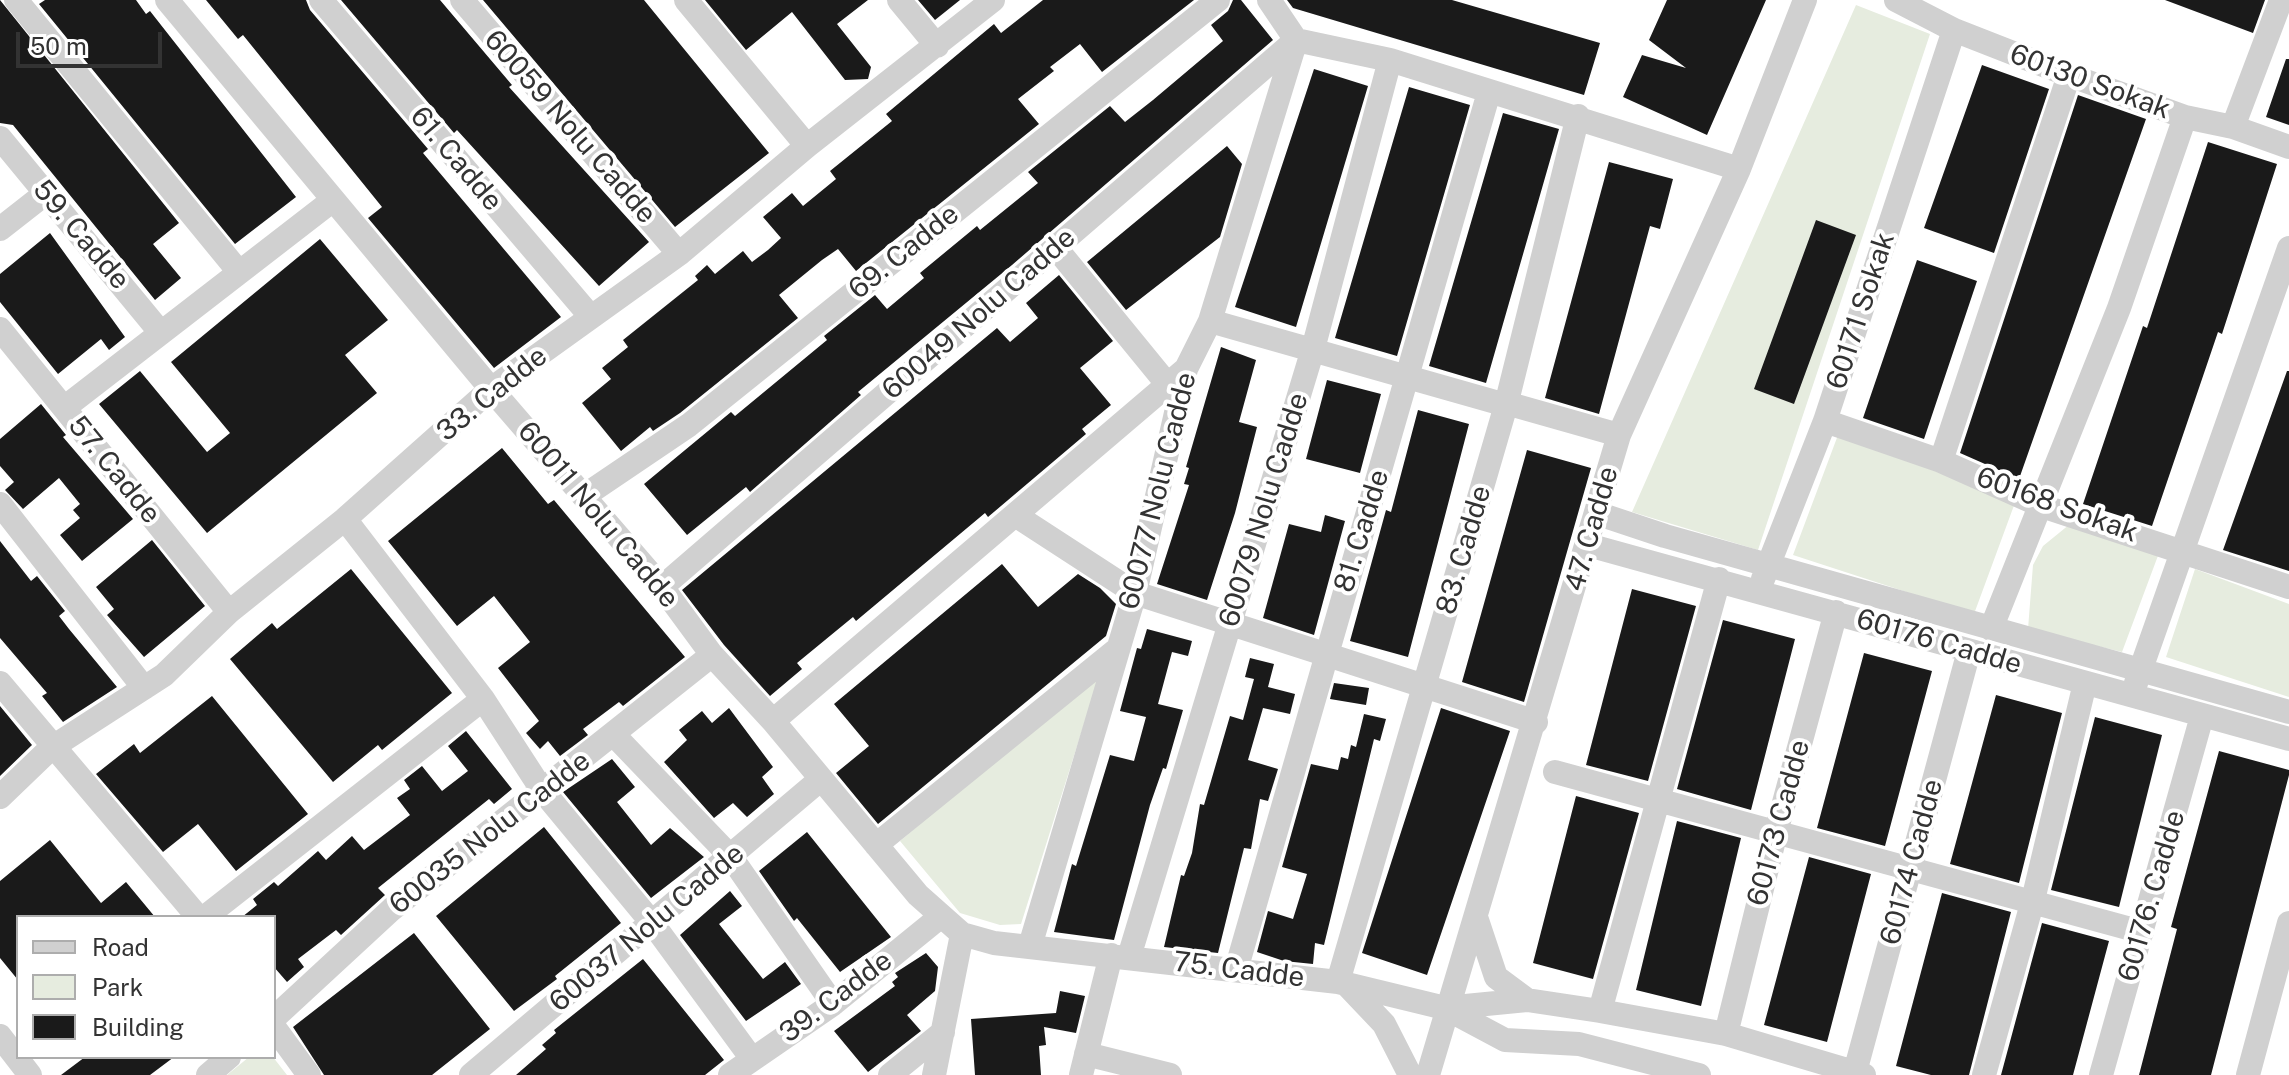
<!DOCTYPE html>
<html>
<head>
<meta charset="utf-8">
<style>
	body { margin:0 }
	#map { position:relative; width:2289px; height:1075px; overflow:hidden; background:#fff; font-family:"Public Sans",sans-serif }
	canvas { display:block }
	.legend { position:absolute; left:16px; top:915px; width:260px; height:144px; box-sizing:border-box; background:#fff; border:2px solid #adadad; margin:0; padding:10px 14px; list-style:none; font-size:24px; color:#333 }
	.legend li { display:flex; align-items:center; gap:16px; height:40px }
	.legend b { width:40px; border:2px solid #adadad }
	.scale { position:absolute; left:16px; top:32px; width:146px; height:36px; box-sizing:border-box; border:4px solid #333; border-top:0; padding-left:10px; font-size:24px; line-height:28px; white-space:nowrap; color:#333; -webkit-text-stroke:6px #fff; paint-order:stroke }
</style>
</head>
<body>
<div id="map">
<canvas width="2289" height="1075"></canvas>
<ul class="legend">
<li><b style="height:10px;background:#d0d0d0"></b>Road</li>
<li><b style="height:22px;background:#e6ecdf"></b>Park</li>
<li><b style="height:22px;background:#1a1a1a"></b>Building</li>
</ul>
<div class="scale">50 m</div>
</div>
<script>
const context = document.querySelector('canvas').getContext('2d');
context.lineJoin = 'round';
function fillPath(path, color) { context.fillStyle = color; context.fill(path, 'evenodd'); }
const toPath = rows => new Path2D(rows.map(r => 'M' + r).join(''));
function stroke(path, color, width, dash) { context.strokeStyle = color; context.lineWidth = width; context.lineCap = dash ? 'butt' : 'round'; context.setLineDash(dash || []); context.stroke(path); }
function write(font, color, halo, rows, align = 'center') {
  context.font = font + ' "Public Sans",sans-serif'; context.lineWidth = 8; context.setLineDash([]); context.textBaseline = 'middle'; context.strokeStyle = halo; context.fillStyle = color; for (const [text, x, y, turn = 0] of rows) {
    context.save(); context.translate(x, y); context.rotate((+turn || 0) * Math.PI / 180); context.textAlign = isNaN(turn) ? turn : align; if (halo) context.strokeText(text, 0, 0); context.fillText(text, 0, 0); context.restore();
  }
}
const green = toPath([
	[1856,5,1930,34,1758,550,1632,512],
	[1838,435,2016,500,1974,614,1793,555],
	[2070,524,2159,553,2122,652,2028,629,2033,565,2043,546],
	[2195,569,2289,604,2289,697,2166,657],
	[1101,670,1021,924,1000,925,960,913,900,841],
	[249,1057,273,1057,287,1075,227,1075]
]);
const building = toPath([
	[0,0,179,223,153,244,181,278,155,300,13,125,0,123],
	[45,0,136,0,146,14,150,11,296,197,235,244,39,4],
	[206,0,306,0,310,10,428,149,423,153,561,317,494,368,368,218,382,207,243,35,238,39],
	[341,0,440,0,512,85,509,87,649,242,599,286,457,130,454,133],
	[483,0,644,0,769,153,675,227],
	[705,0,868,0,837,24,871,67,868,79,845,80,792,12,746,50],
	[918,0,960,0,935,20],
	[1043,0,1194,0,1102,72,1080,44,1050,67,1054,71,1018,99,1039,124,856,271,838,249,822,260,779,295,798,318,680,413,653,431,650,427,621,451,582,403,611,379,602,368,628,347,623,340,698,280,695,276,707,265,715,274,743,251,752,262,768,250,781,238,763,217,792,193,803,206,836,179,830,171,892,121,886,114,994,24,1001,33],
	[1233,0,1241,0,1273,40,1012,265,858,392,861,395,750,492,746,487,687,535,644,484,731,412,735,416,827,340,824,336,875,295,887,309,924,278,920,273,977,226,980,230,1038,183,1028,172,1110,106,1125,122,1153,100,1223,41,1211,25,1228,11],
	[1287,0,1452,0,1600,43,1584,95,1293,8],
	[1667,0,1766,0,1707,135,1623,97,1642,55,1686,68,1649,40],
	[2165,0,2265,0,2253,33],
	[2286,59,2289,59,2289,125,2266,117],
	[1982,65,2049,89,1994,253,1924,228],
	[1314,69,1368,86,1296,327,1235,307],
	[1409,87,1470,105,1397,356,1335,338],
	[2078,95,2146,119,2019,479,1960,453],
	[1503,113,1559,129,1486,383,1429,366],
	[2208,142,2277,164,2222,334,2218,332,2152,526,2083,504,2143,326,2147,328],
	[1227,146,1242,164,1220,237,1126,310,1087,262],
	[1609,162,1673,179,1660,229,1650,226,1599,414,1545,398],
	[1816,220,1856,235,1794,404,1754,389],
	[50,233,125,337,109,350,101,339,58,374,0,302,0,274],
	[320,239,388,320,345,355,377,393,207,533,99,404,140,371,207,452,230,433,171,362],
	[1917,260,1977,281,1924,439,1863,418],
	[1059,275,1113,341,1080,368,1111,405,1082,429,1086,434,988,517,985,513,856,621,853,617,797,663,802,669,770,696,724,645,682,590,997,328,1010,342,1038,318,1026,303],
	[1221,347,1256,360,1239,422,1257,427,1235,513,1207,600,1157,584,1189,485,1184,484,1189,468,1186,467],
	[2287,371,2289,371,2289,571,2223,550],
	[1327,380,1381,394,1360,473,1306,459],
	[41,404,66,435,63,437,133,519,82,561,60,535,80,518,73,510,80,504,59,478,23,509,5,490,14,482,0,466,0,439],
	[1418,410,1469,424,1408,657,1350,641,1386,510,1391,512],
	[502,448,548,504,554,500,685,657,623,706,619,702,583,729,588,735,560,756,548,741,540,749,526,733,539,721,498,668,530,642,494,596,457,626,388,541],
	[1527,450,1591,468,1524,702,1462,682],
	[1325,515,1345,521,1314,635,1263,618,1289,524,1321,532],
	[152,540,205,606,144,657,107,615,114,609,96,587],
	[0,541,31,581,37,576,65,611,59,616,69,629,117,687,63,722,42,696,47,693,0,638],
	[1002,564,1038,607,1078,574,1100,588,1116,604,1106,636,878,824,836,773,869,746,834,704],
	[351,569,452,693,382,750,378,745,333,782,230,659,272,623,277,629],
	[1632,589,1696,606,1648,781,1586,765],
	[1723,620,1795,639,1751,810,1677,789],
	[1147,629,1192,641,1188,656,1172,652,1158,704,1183,710,1166,769,1163,768,1150,805,1114,940,1054,932,1072,864,1076,866,1110,755,1134,761,1146,717,1120,711,1137,648,1141,649],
	[1864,653,1932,671,1885,846,1817,828],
	[1250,658,1274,664,1268,687,1295,694,1290,714,1263,708,1248,760,1278,769,1268,801,1260,799,1251,849,1244,848,1218,953,1164,947,1181,875,1184,876,1192,853,1200,804,1204,805,1230,716,1243,720,1254,679,1245,677],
	[1334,683,1369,688,1366,705,1330,699],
	[1996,695,2062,713,2019,883,1950,864],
	[212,696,308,814,236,871,198,824,163,852,96,774,134,744,140,753],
	[0,706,32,745,0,776],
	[729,708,773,767,762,777,774,794,747,817,733,803,714,818,664,762,687,740,679,730,702,711,712,723],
	[1441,708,1510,731,1427,975,1362,953],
	[1364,714,1386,719,1380,741,1374,739,1324,945,1315,943,1313,964,1284,961,1257,952,1268,911,1293,919,1307,874,1282,867,1311,764,1338,770,1341,757,1348,759,1351,745,1356,747],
	[2095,717,2162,735,2119,907,2051,890],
	[466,731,512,789,494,804,489,799,378,888,385,895,341,935,336,930,298,959,304,967,287,982,274,967,274,917,242,917,257,905,253,899,274,882,278,886,318,851,326,860,352,836,364,850,410,815,397,798,410,789,404,780,422,766,442,791,468,771,448,746],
	[2219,751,2289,770,2289,775,2211,1075,2139,1075,2177,929,2171,927],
	[612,759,635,787,617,802,651,845,670,828,704,857,651,898,563,792],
	[1576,796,1639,813,1593,979,1533,963],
	[1677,821,1741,838,1701,1006,1636,990],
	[544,827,621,923,555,976,557,979,514,1011,436,916],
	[807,832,891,937,840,972,797,918,794,921,759,871],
	[50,840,101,903,126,882,155,917,18,917,18,980,0,958,0,881],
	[1809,857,1871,874,1827,1042,1764,1025],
	[730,891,742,906,719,924,763,979,785,962,801,984,746,1021,680,935],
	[1942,893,2011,912,1969,1075,1931,1075,1896,1066],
	[2042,923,2109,941,2073,1075,2001,1075],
	[414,933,490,1029,432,1075,324,1075,293,1027],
	[926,953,938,967,935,991,907,1015,921,1031,868,1072,834,1031,895,986,892,982,898,977,895,973],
	[643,959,724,1060,705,1075,516,1075,546,1049,542,1045,556,1033,554,1030],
	[1060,991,1085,996,1076,1033,1044,1027,1046,1045,1039,1046,1041,1075,975,1075,971,1019,1056,1013],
	[85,1057,174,1057,150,1075,61,1075]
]);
const minor = toPath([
	[16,0,239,272],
	[167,0,491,389,662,587,712,655,773,721,918,895,962,934,994,943,1338,982,1445,1008,1505,1040,1579,1044,1699,1075],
	[321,0,591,317],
	[462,0,679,254],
	[686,0,807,146],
	[899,0,937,46],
	[1269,0,1296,40,1390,60,1739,169],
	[1896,0,1954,30,2069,75,2185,117,2233,127,2289,147],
	[2233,127,2281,0],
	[0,138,161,333],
	[0,229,46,193],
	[1056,248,1168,385],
	[1210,321,1506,405],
	[0,329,229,612],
	[1506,403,1619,435],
	[64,408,333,200],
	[1825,421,1941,461,2042,506,2289,587],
	[1941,461,2069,75],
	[584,496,689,425,1218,0],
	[0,504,144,688],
	[1596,513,1665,536,2289,712],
	[1015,515,1135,593,1536,722],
	[345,519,483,699,542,790,653,924,752,1059],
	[1588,545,2289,739],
	[1763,579,1825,421,1954,30],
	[662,587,1296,40],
	[1991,629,2119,308,2185,117],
	[0,683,198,917],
	[2136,683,2289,248],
	[773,721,1186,369],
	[614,735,731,857,833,1004],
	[1555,772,2142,932],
	[0,797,51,748,164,675,229,612,345,519,491,389,679,254,807,146,993,0],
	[876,845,1115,651],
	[205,917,483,699],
	[1477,920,1496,977,1527,1000],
	[1030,946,1135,593,1186,369,1210,321,1296,40],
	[1129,957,1313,349,1390,60],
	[1236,970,1489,92],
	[1338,982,1506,405,1578,116],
	[1346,984,1384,1024,1410,1075],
	[1445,1008,1527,1000,1600,1011,1726,1034,1864,1075],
	[1600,1011,1719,579],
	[274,1018,392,909,712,655],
	[274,1027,309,1075],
	[1726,1034,1776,832,1836,612],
	[0,1036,30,1075],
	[1086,1054,1170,1075],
	[1855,1072,1969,651],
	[208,1075,229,1057],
	[471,1075,821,779],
	[730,1075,833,1004,940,917],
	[890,1075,943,1032],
	[934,1075,962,934],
	[1081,1075,1111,955],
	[1428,1075,1619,435,1739,169,1805,0],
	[1984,1075,2033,900,2085,683],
	[2101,1075,2202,716],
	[2248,1075,2289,923]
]);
const streetNames = [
	["60130 Sokak",2090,82,20],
	["60059 Nolu Cadde",570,127,49],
	["61. Cadde",456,159,50],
	["59. Cadde",81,235,50],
	["69. Cadde",904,252,-39],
	["60171 Sokak",1861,311,-72],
	["60049 Nolu Cadde",979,314,-41],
	["33. Cadde",492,394,-39],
	["57. Cadde",114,470,51],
	["60077 Nolu Cadde",1158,491,-76],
	["60168 Sokak",2057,505,20],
	["60079 Nolu Cadde",1264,510,-73],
	["60011 Nolu Cadde",598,515,50],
	["47. Cadde",1592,529,-74],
	["81. Cadde",1362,531,-73],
	["83. Cadde",1464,550,-74],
	["60176 Cadde",1939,642,16],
	["60173 Cadde",1779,823,-75],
	["60035 Nolu Cadde",490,833,-38],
	["60174 Cadde",1912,862,-75],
	["60176. Cadde",2152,896,-74],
	["60037 Nolu Cadde",647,928,-40],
	["75. Cadde",1239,970,7],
	["39. Cadde",836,997,-37]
];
fillPath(green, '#e6ecdf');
fillPath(building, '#1a1a1a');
stroke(minor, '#d0d0d0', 24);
write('28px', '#333', '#fff', streetNames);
</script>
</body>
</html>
